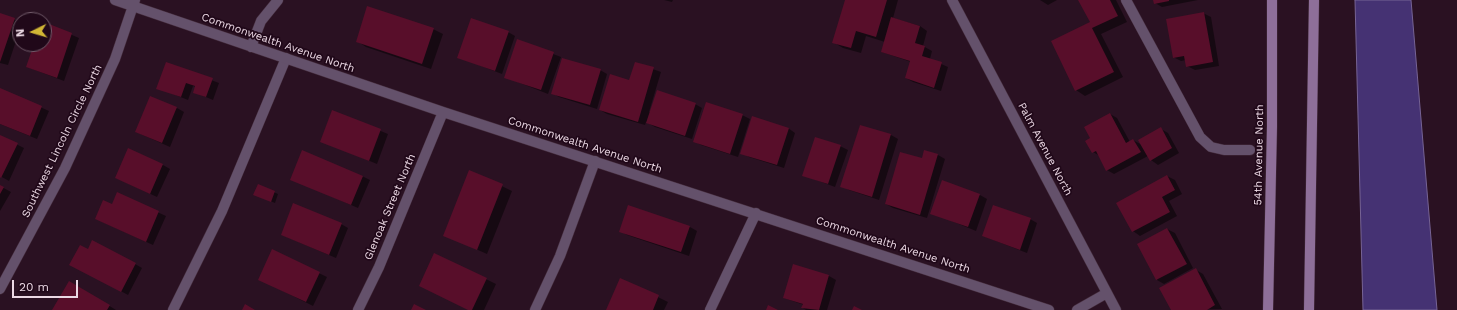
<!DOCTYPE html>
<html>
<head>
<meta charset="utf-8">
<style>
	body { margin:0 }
	#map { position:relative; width:1457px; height:310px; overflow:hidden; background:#2a1122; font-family:"Work Sans",sans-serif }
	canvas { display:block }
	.north { position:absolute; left:12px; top:12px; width:40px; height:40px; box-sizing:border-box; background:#200819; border:1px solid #715b6a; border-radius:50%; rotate:265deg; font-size:11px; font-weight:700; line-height:16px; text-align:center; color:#ebd8e4 }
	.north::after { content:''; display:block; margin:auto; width:14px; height:18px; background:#d2b635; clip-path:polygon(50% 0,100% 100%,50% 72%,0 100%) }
	.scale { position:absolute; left:12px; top:280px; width:66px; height:18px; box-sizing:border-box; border:2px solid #ebd8e4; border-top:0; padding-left:5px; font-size:12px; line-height:14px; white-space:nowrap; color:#ebd8e4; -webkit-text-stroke:3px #200819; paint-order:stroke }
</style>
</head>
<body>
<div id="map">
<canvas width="1457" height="310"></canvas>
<div class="north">N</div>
<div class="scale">20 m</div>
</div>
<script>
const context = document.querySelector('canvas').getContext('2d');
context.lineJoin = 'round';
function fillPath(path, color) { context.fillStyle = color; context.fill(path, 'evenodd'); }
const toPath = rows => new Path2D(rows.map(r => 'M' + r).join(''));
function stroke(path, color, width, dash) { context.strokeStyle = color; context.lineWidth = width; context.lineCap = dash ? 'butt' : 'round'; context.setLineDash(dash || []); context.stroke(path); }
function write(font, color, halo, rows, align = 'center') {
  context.font = font + ' "Work Sans",sans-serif'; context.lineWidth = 3.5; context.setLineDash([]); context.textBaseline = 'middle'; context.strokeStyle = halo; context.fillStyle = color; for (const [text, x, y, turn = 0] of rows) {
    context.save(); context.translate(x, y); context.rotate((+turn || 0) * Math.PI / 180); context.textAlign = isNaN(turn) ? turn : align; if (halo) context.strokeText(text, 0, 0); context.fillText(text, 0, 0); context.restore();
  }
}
const water = toPath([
	[1355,0,1411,0,1437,310,1363,310,1355,0]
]);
const shadow = toPath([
	[664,0,673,0,672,2],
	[846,0,898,0,893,18,920,26,927,31,923,46,932,51,930,59,948,67,941,91,913,82,906,78,911,62,882,52,885,42,866,36,861,53,843,48,833,42],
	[1040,0,1057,0,1048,5],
	[1080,0,1116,0,1127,22,1101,34,1123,77,1085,96,1076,90,1091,23],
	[1154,0,1198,0,1162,7,1155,3],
	[1203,13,1211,17,1219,66,1195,70,1187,66,1186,60,1181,61,1173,57],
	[0,14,20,22,20,29,8,65,0,63],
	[44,23,79,38,64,81,27,67,35,44,44,44],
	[433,29,443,34,431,69,366,47,357,41],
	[508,32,515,36,502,74,458,57],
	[517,40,561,57,548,94,505,77],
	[166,63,219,83,213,100,194,92,196,87,193,86,188,100,158,88],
	[636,63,661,72,649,112,695,104,702,108,692,139,655,127,646,122,645,125,607,114,600,110,630,81],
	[600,70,607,74,597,109,559,97,552,93],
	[0,89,49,111,37,139,0,124],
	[177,108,184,112,170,147,136,132],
	[332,111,388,134,377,164,321,141],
	[1110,114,1117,118,1130,142,1133,140,1142,145,1161,129,1168,133,1179,153,1158,165,1151,160,1148,156,1114,174,1107,170,1100,156,1093,152,1092,139],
	[742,115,750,119,738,157,701,145,694,141],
	[860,126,891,135,898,139,879,200,849,190,842,186],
	[788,128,795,133,784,168,749,157,742,153],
	[0,136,24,148,9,181,0,176],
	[840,146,848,150,835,187,803,175],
	[938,155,945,159,927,218,893,208,886,204,923,160],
	[163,165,170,169,157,197,116,178],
	[470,171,512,191,487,254,444,235],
	[362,176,370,180,358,208,291,179],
	[1167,176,1175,180,1182,194,1169,201,1177,216,1140,236,1133,231],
	[258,185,278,194,275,203,258,196],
	[0,186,11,192,0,211],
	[117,194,166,216,153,245,96,219,112,205],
	[980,195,987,199,976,231,932,213],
	[1030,219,1037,223,1027,253,983,236],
	[341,224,348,228,336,258,282,235],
	[690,227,697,231,689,256,627,235,620,231],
	[1167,229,1175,233,1193,268,1164,284,1157,280],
	[88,250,135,264,142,268,128,295,78,268],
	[273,251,327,277,313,306,267,283],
	[435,254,496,284,484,310,469,310],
	[794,265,829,276,836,280,827,310,806,310,803,308,804,305,784,298],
	[1196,270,1203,274,1222,309,1172,310],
	[621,279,668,302,664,310,607,310],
	[77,286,116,310,53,310]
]);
const building = toPath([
	[845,0,887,0,876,37,856,31,851,48,832,43],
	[1078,0,1110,0,1118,16,1092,28,1114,72,1075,91,1051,41,1090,22],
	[1153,0,1169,0,1169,1,1154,4],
	[367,6,434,28,422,64,356,42],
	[1204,12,1213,62,1186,67,1184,56,1173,58,1166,19],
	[0,13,15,18,0,62],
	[891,17,920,26,915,43,925,46,922,56,942,62,934,88,905,78,910,61,881,52],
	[471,18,509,31,495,71,457,58],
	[44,22,72,33,57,78,26,67,34,44,44,44],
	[517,39,554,52,541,90,504,78],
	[562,58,601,69,590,105,551,94],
	[166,62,213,78,206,97,193,93,195,86,186,83,181,97,156,89],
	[635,62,654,67,638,122,599,110,610,74,629,80],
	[0,88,42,106,30,136,0,124],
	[657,90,696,103,685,136,646,123],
	[150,96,177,107,162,143,135,132],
	[706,102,743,114,730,154,693,142],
	[332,110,381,129,369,161,320,142],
	[1110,113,1126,143,1133,139,1141,152,1106,171,1096,151,1092,153,1085,141,1090,138,1084,127],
	[752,116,789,128,777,165,740,154],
	[860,125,891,134,872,197,840,187],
	[1161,127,1172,148,1150,161,1138,140],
	[0,135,18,143,1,178,0,177],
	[815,137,841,145,828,184,802,176],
	[128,148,163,164,150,194,115,178],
	[302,150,363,176,351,205,290,180],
	[924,150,938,154,920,215,885,204,900,152,922,158],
	[469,170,503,184,477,250,443,236],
	[1167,175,1175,190,1162,197,1170,212,1132,232,1116,203],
	[942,180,980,194,968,227,930,214],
	[258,184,275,191,271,202,253,195],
	[0,185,4,187,0,194],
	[117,192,159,211,146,242,95,219,103,200,112,204],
	[293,203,342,223,329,255,281,235],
	[628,205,690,226,681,252,619,232],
	[993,205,1031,218,1020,250,982,236],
	[1167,228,1187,264,1156,280,1137,244],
	[92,240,136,263,121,292,69,265,80,245,88,249],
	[272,249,320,272,306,302,258,280],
	[434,253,487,278,472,310,468,310,419,286],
	[793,264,829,275,819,310,801,308,803,304,783,298],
	[1196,268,1215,305,1207,310,1171,310,1159,288],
	[620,278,659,295,653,310,606,310],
	[69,281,110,305,107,310,52,310],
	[245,304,255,310,242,310],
	[414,304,426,310,411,310],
	[768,305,778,310,766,310],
	[854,306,862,310,852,310]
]);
const service = toPath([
	[1126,0,1200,137,1211,147,1224,150,1250,150],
	[173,310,222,211,286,58],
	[535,310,560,256,595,161]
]);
const minor = toPath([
	[115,0,443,112,1049,310],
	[952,0,1116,310],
	[251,47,261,21,278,0],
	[0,289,65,168,115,59,135,0],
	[358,310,379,267,443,112],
	[710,310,756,213],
	[1077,310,1107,293]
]);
const secondary = toPath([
	[1268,310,1272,126,1272,0],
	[1309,310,1314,0]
]);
const streetNames = [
	["Commonwealth Avenue North",278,43,19],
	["Southwest Lincoln Circle North",62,141,-64],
	["Commonwealth Avenue North",585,145,18],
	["Palm Avenue North",1045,149,62],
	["54th Avenue North",1259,155,-89],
	["Glenoak Street North",390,207,-67],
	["Commonwealth Avenue North",893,245,18]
];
fillPath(water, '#453273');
stroke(water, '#776495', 1);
fillPath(shadow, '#0007');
fillPath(building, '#580e2a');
stroke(service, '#452d3d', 11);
stroke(minor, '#452d3d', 11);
stroke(secondary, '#452d3d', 11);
stroke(service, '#64516b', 10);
stroke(minor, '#64516b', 10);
stroke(secondary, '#8e6f99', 10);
write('11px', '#ebd8e4', '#200819', streetNames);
</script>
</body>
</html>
